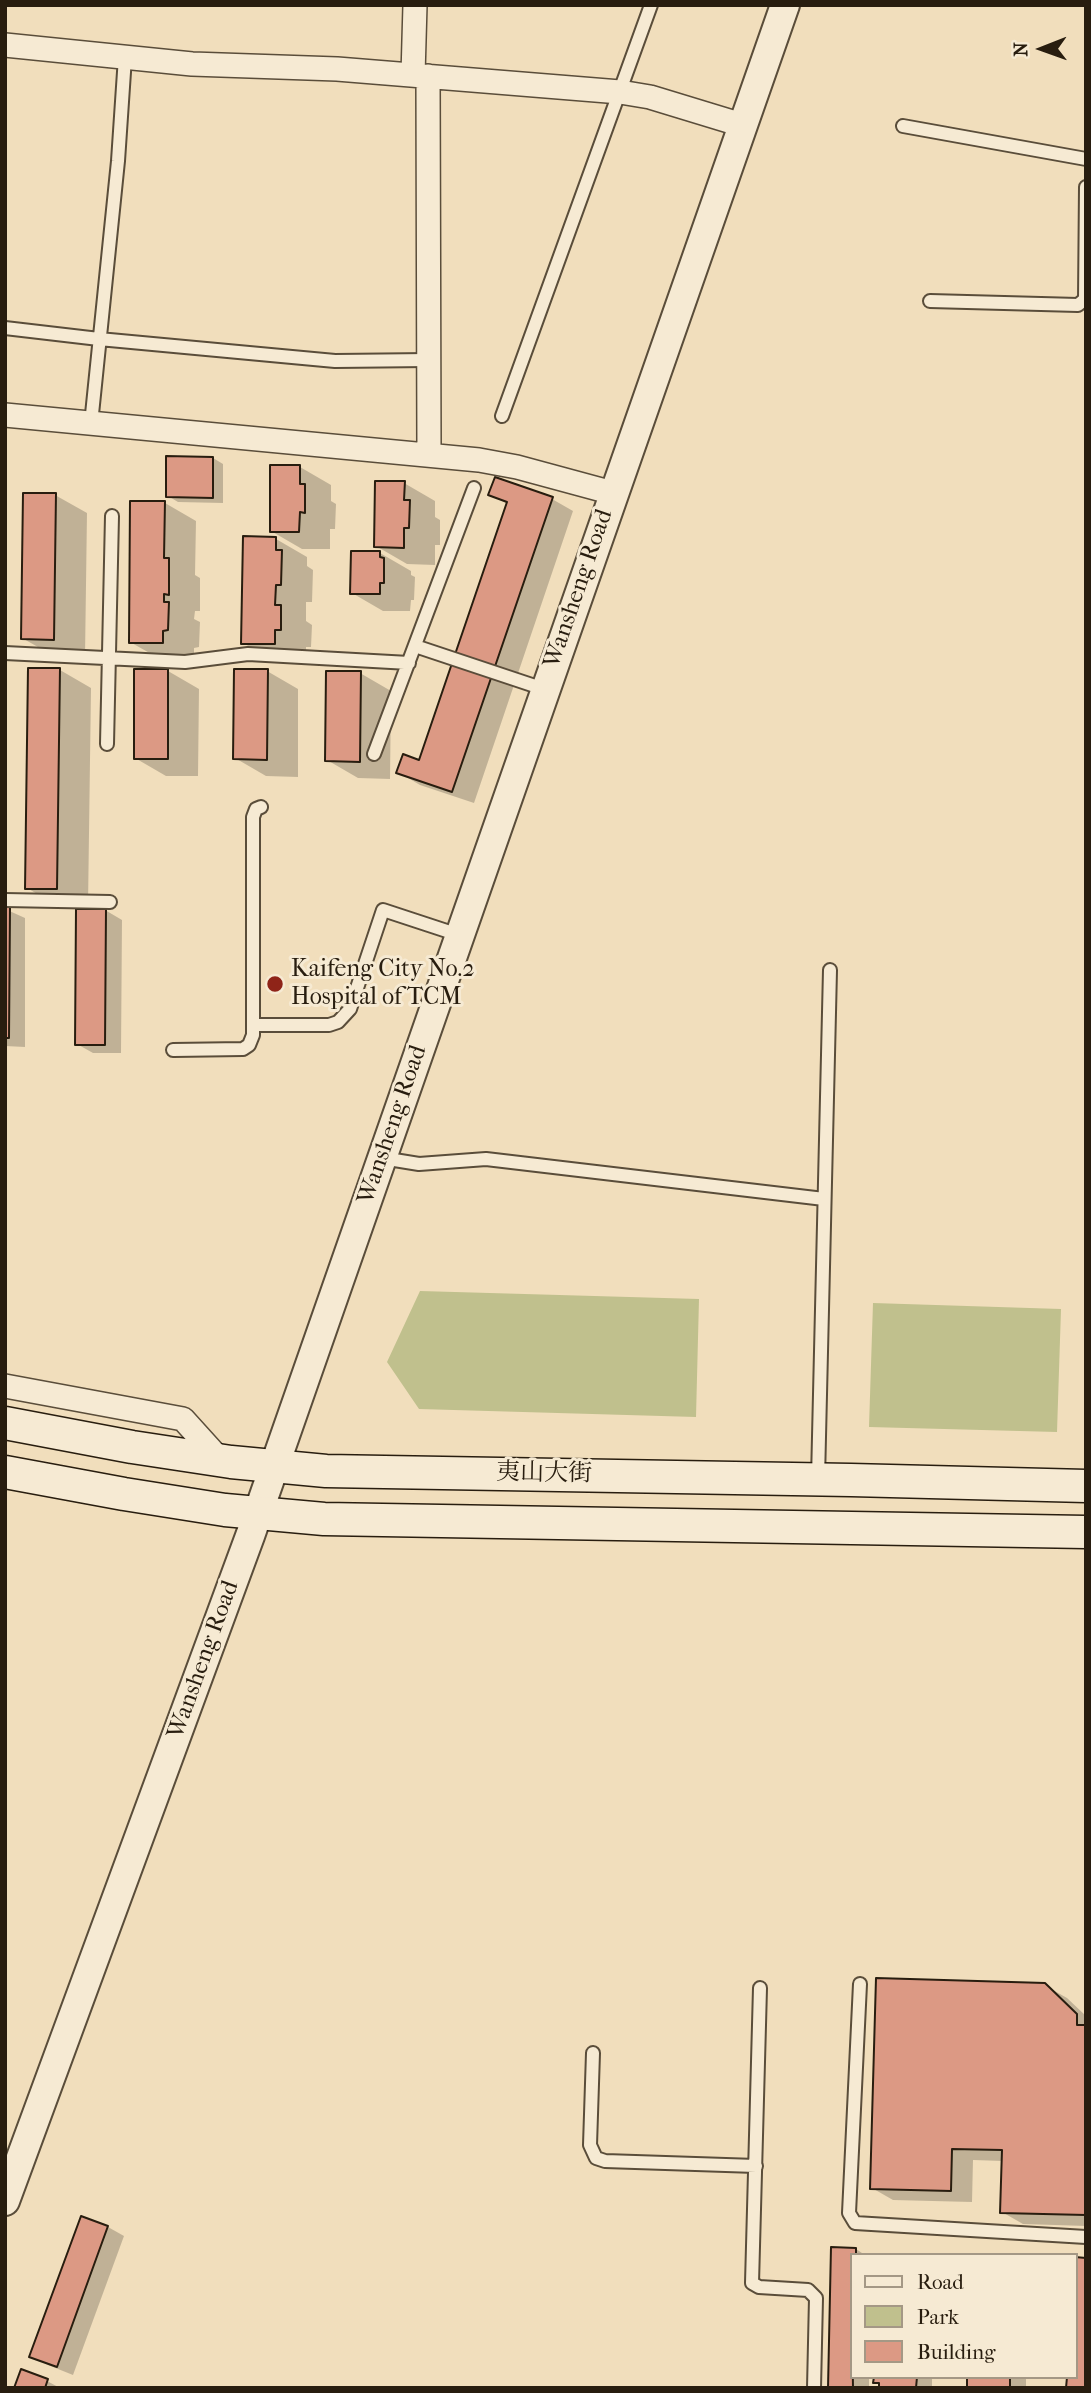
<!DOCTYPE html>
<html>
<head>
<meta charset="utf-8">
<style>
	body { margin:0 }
	#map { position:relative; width:1091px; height:2393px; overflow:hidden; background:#f1debc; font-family:"IM FELL French Canon",serif }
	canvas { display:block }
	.frame { position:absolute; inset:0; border:7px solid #281d0f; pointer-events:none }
	.legend { position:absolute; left:850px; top:2253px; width:228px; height:126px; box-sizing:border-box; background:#f6ead3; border:2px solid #a49885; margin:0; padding:9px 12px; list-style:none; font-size:21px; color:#281d0f }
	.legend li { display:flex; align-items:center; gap:14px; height:35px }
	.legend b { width:35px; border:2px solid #a49885 }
	.north { position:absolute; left:1007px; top:14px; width:70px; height:70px; -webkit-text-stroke:5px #f6ead3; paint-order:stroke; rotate:269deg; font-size:19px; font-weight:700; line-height:28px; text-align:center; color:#281d0f }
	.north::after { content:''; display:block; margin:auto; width:24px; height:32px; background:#281d0f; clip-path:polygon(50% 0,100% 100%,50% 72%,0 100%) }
</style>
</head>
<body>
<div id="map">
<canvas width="1091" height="2393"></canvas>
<div class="frame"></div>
<ul class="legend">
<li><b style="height:9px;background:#f6ead3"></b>Road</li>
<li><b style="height:19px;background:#c0c08d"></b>Park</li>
<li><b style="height:19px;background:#dc9984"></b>Building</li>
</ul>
<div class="north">N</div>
</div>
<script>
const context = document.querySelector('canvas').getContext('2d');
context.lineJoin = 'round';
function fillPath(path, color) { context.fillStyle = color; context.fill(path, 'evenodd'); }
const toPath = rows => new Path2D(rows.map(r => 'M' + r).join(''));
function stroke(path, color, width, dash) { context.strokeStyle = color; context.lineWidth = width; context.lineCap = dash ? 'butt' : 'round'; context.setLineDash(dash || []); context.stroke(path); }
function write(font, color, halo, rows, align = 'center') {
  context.font = font + ' "IM FELL French Canon","Noto Serif SC",serif'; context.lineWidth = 6; context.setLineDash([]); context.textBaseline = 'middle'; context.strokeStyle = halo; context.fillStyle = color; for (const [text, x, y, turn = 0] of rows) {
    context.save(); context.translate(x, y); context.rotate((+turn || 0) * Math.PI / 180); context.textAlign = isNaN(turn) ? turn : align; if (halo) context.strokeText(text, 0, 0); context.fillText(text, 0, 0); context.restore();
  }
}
const green = toPath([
	[420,1291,699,1299,696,1417,419,1409,387,1362],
	[873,1303,1061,1309,1057,1432,869,1427]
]);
const shadow = toPath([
	[213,458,223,464,223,503,178,502,168,496],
	[300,467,331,485,331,501,336,504,335,529,330,529,330,549,302,549,271,531],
	[404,483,435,501,435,517,440,520,440,545,435,545,435,565,407,564,376,546],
	[55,495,87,513,85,657,54,656,22,638],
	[491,495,552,499,573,511,474,803,420,785,398,772,420,762,508,504],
	[165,503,196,521,195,575,200,578,200,611,195,611,194,619,200,622,199,647,194,648,194,660,162,660,130,642],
	[276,539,307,557,307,566,313,570,312,602,306,602,306,621,312,625,311,647,306,647,306,661,274,661,243,643],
	[380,553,411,571,411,575,415,577,414,600,411,600,410,611,383,611,352,593],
	[60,670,91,688,88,906,58,906,27,888],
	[168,671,199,689,198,776,166,776,135,758],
	[267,671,298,689,298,777,266,776,235,758],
	[360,673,391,691,390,779,358,778,327,760],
	[5,909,25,918,25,1047,5,1046],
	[105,910,122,920,121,1053,93,1053,77,1044],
	[1044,1985,1067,1998,1086,2016,1086,2226,1023,2224,1002,2212,1003,2161,973,2160,972,2202,893,2200,872,2188],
	[82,2218,108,2227,124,2236,73,2375,48,2365,32,2356],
	[833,2249,856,2249,865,2255,851,2255,851,2377,869,2377,869,2388,829,2388],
	[22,2371,47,2381,60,2388,16,2388],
	[875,2377,932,2377,932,2388,880,2388,881,2385,875,2382],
	[975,2377,1026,2377,1026,2388,970,2388]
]);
const building = toPath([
	[166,456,213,457,213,498,166,497,166,456],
	[270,465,300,465,300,484,305,484,305,513,300,512,299,532,270,532,270,465],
	[495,477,553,497,452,792,396,773,403,754,419,760,507,502,488,495,495,477],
	[375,481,405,481,404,500,410,500,409,528,404,528,404,548,374,547,375,481],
	[23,493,56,493,54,640,21,639,23,493],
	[130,501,165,501,164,558,169,558,169,595,164,594,164,602,169,602,168,630,163,631,163,643,129,643,130,501],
	[243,536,276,537,276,550,282,550,281,585,276,585,275,605,281,605,281,630,275,630,275,644,241,644,243,536],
	[351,551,380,551,380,557,384,558,384,583,380,583,380,594,350,594,351,551],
	[28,668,60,668,57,889,25,889,28,668],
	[134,669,168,669,168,759,134,759,134,669],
	[234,669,268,669,267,760,233,759,234,669],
	[326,671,361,671,360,762,325,761,326,671],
	[5,907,10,907,9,1038,5,1038,5,907],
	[76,909,106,909,105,1045,75,1045,76,909],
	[876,1978,1045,1983,1077,2014,1077,2025,1086,2025,1086,2215,1000,2213,1002,2150,952,2149,951,2191,870,2189,876,1978],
	[81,2216,108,2226,57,2367,29,2357,81,2216],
	[831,2247,856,2248,856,2255,851,2255,853,2388,828,2388,831,2247],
	[1075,2257,1086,2258,1086,2388,1066,2388,1067,2377,1075,2377,1075,2257],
	[21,2369,48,2379,45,2388,14,2388,21,2369],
	[874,2377,917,2377,916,2388,879,2388,879,2383,873,2383,874,2377],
	[1010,2377,1010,2388,967,2388,967,2378,1010,2377]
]);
const service = toPath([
	[903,126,1086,159],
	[930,301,1078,305,1085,299,1086,187],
	[5,328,99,339,335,361,429,360],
	[502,416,651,5],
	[91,424,118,161,125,57],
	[415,646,544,689],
	[5,653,185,662,248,654,409,663],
	[107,744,112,516],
	[374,754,474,488],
	[5,900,110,902],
	[253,1025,329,1025,338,1022,350,1009,383,910,459,935],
	[173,1050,243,1049,249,1045,253,1035,253,817,256,809,261,807],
	[382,1158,419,1164,486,1159,824,1199],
	[818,1479,830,970],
	[860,1984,849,2213,855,2223,1086,2237],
	[760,1988,752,2283,759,2287,808,2290,816,2298,814,2388],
	[593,2053,590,2145,596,2158,605,2161,756,2166]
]);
const minor = toPath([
	[5,45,192,64,337,69,620,92,650,97,742,125],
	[413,75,415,5],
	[428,76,429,455],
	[5,415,479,460,517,467,613,493],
	[5,1386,183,1419,221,1461]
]);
const tertiary = toPath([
	[5,2201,250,1536,785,5]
]);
const secondary = toPath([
	[5,1423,132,1447,231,1462,326,1471,851,1480,1086,1486],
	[5,1472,124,1494,225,1510,324,1519,1086,1532]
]);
const markers = [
	[275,984,9,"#8f2418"]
];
const streetNames = [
	["Wansheng Road",579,589,-71],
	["Wansheng Road",393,1125,-71],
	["夷山大街",544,1474,1],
	["Wansheng Road",204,1660,-70]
];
const poiNames = [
	["Kaifeng City No.2",291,970],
	["Hospital of TCM",291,998]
];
fillPath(green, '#c0c08d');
fillPath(shadow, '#0003');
fillPath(building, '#dc9984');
stroke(building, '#281d0f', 2);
stroke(service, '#5a4d3a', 16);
stroke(minor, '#5a4d3a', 26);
stroke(tertiary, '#5a4d3a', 32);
stroke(secondary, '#281d0f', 35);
stroke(service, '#f6ead3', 12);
stroke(minor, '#f6ead3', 23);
stroke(tertiary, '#f6ead3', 28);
stroke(secondary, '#f6ead3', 32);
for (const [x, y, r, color] of markers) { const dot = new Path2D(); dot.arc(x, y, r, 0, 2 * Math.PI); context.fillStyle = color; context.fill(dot); stroke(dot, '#f6ead3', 2.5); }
write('24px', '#281d0f', '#f6ead3', streetNames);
write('24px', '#281d0f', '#f6ead3', poiNames, 'left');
</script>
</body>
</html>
